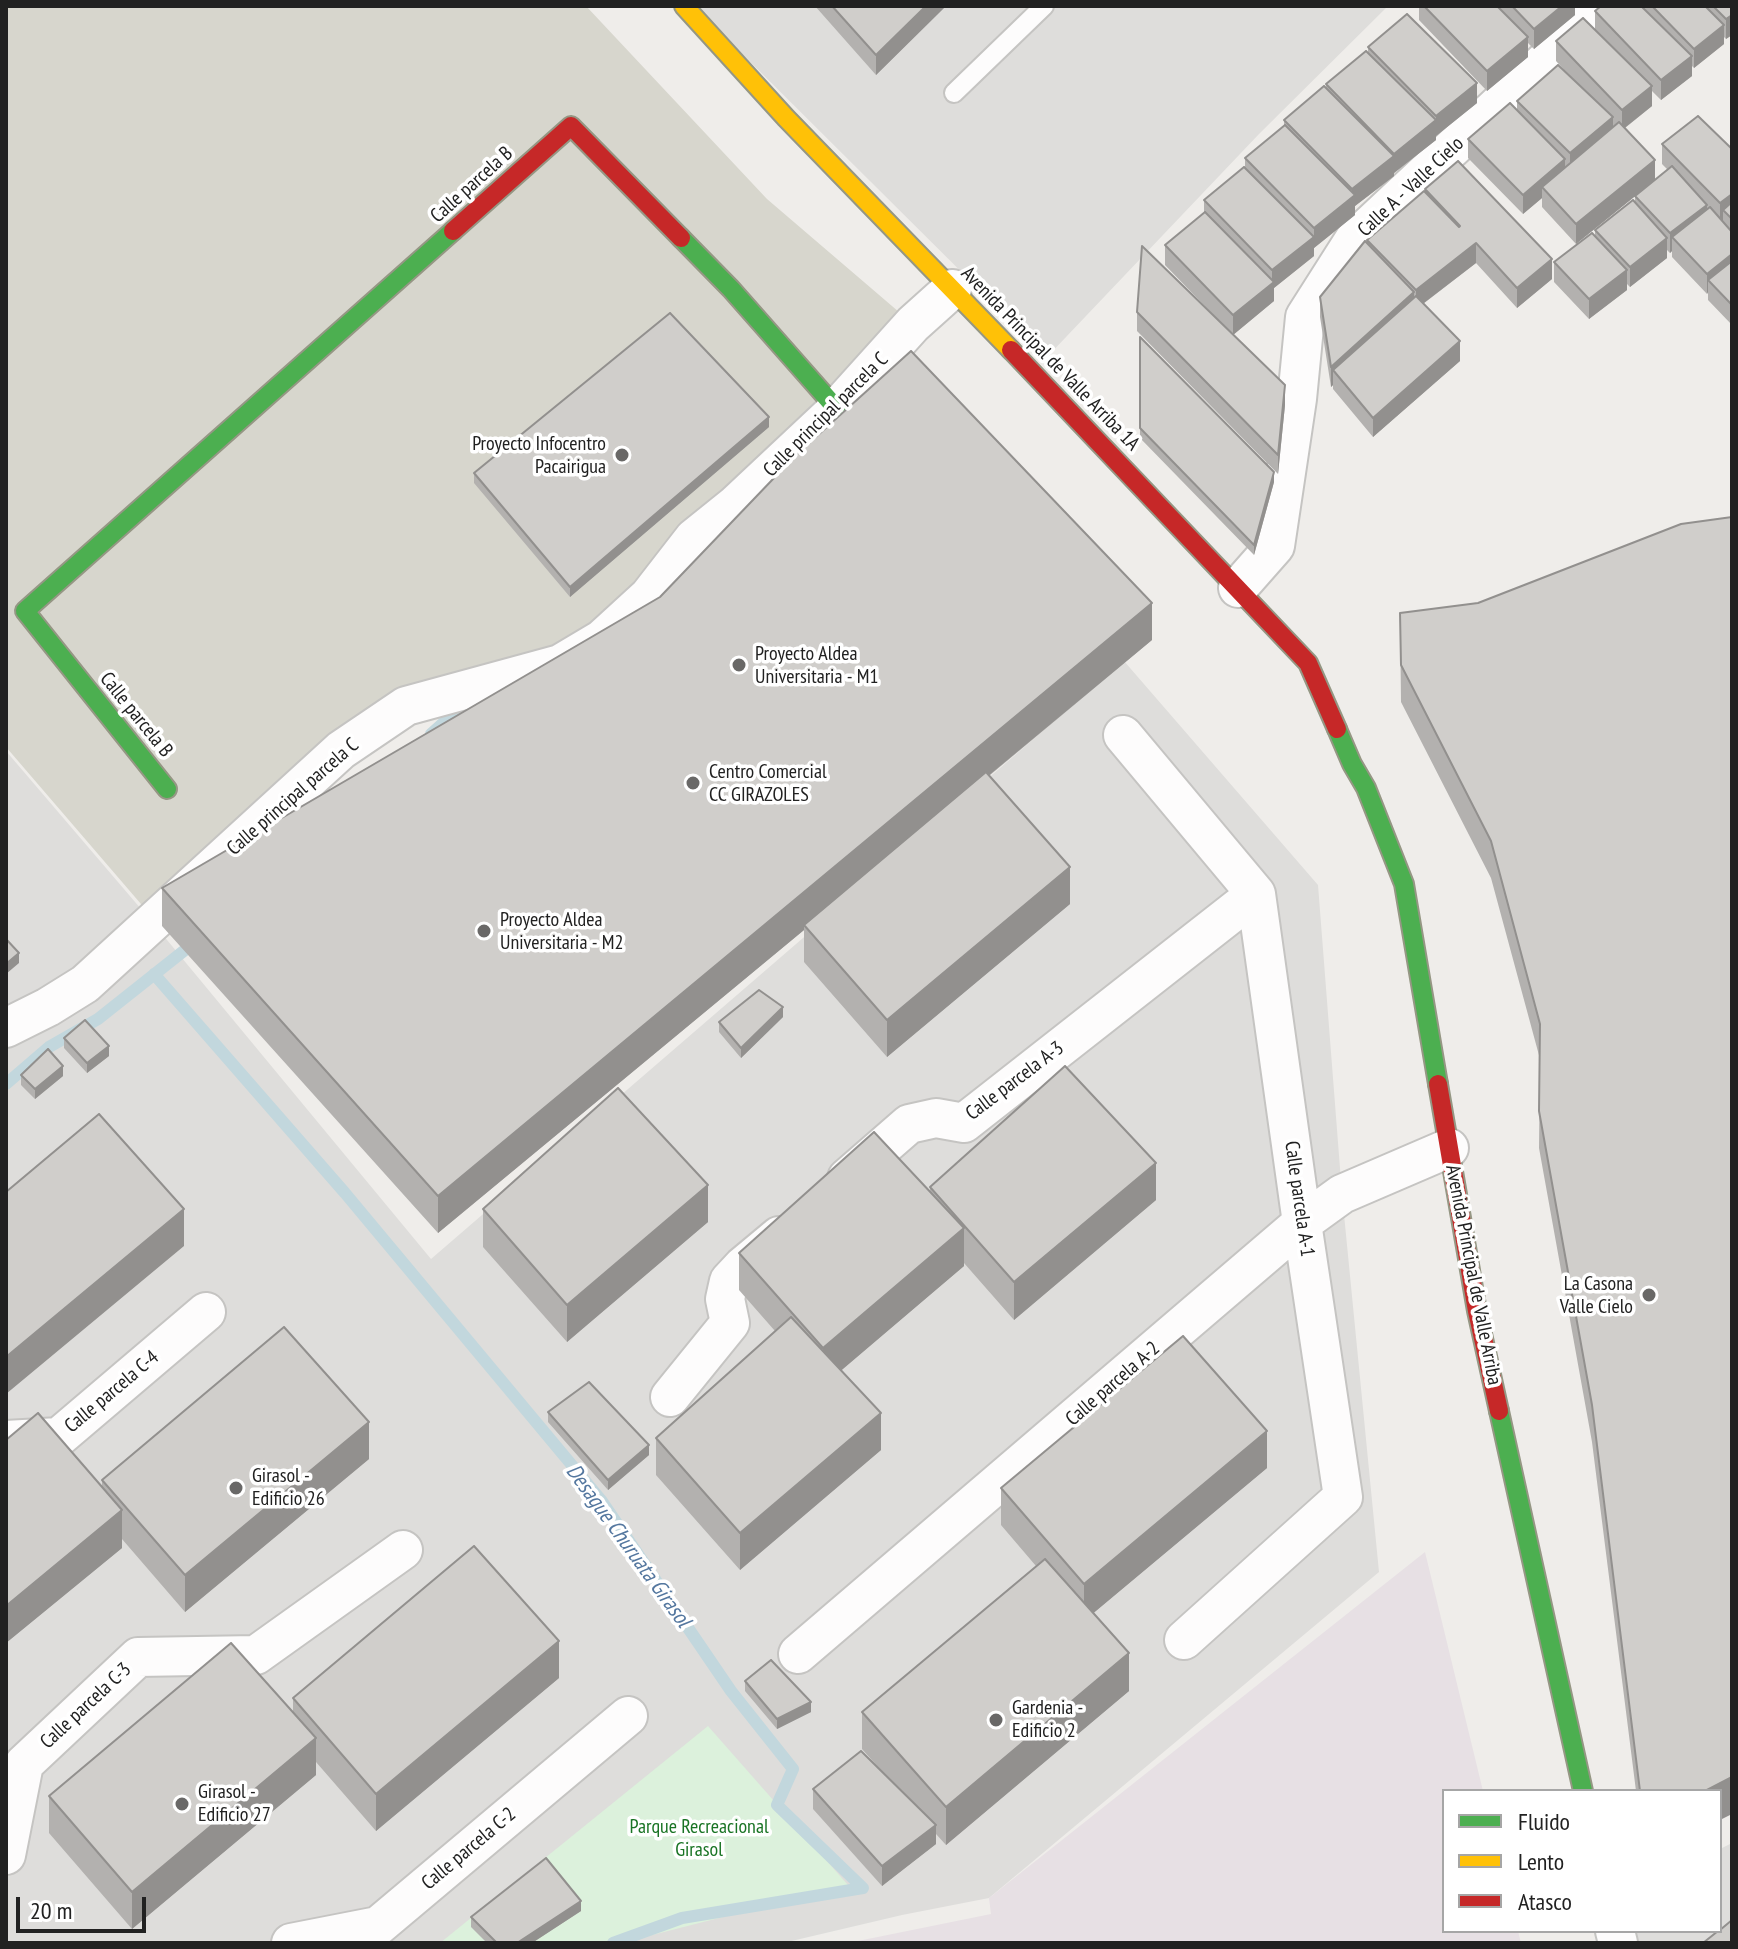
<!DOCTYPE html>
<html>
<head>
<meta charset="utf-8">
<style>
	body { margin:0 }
	#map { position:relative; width:1738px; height:1949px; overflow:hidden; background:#efedea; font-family:"PT Sans Narrow",sans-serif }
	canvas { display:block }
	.frame { position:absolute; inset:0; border:8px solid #212121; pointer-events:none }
	.legend { position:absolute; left:1442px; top:1789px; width:280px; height:144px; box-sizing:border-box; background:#fff; border:2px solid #a6a6a6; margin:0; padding:10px 14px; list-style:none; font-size:24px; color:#212121 }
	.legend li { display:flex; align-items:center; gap:16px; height:40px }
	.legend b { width:40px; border:2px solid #a6a6a6 }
	.scale { position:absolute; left:16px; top:1897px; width:130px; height:36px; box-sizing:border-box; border:4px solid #212121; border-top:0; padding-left:10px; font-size:24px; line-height:28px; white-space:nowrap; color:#212121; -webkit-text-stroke:6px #fff; paint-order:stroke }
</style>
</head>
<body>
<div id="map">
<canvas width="1738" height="1949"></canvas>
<div class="frame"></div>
<ul class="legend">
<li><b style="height:10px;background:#4caf50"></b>Fluido</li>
<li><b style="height:10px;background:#ffc107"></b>Lento</li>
<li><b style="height:10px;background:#c62828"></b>Atasco</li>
</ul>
<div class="scale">20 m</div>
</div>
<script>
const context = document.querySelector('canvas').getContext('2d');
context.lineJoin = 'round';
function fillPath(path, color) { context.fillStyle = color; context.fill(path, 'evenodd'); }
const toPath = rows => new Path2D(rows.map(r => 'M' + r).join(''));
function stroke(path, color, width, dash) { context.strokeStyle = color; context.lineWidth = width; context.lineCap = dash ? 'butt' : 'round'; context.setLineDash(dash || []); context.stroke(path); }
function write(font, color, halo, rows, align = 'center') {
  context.font = font + ' "PT Sans Narrow",sans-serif'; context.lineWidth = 7; context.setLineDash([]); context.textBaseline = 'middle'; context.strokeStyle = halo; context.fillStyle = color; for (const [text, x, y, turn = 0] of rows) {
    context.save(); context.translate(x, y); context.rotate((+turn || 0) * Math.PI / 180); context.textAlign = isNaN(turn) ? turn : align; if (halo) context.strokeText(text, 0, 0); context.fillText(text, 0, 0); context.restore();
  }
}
const residential = toPath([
	[694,6,1388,6,1259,134,1047,357],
	[1124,661,1318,885,1342,1194,1379,1572,989,1898,902,1915,783,1943,6,1943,6,751,153,923,431,1259],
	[1732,1843,1732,1943,1622,1943,1619,1931,1720,1931,1720,1849]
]);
const industrial = toPath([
	[1425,1552,1483,1791,1444,1791,1444,1931,1518,1931,1521,1943,848,1943,991,1914,989,1898]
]);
const construction = toPath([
	[6,6,586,6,767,199,913,324,589,647,406,706,153,918,6,747]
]);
const park = toPath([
	[708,1726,848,1885,621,1943,440,1943]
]);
const stream = toPath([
	[431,734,460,708,467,708],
	[154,974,345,1193,601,1500,731,1691,793,1769,777,1805,863,1888,682,1918,613,1943],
	[6,1084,49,1047,98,1019,195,942]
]);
const lane = toPath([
	[954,93,1044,6]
]);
const street = toPath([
	[1238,588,1275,546,1297,399,1305,317,1354,240,1604,6],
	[1123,735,1256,894,1302,1223,1343,1497,1184,1640],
	[6,1028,48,1007,85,984,341,750,406,706,560,664,602,639,649,596,694,538,735,505,831,415,913,324,952,289],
	[847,1178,909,1124,936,1118,964,1123,1256,894],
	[670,1397,730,1323,725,1299,729,1281,743,1266,779,1236],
	[6,1440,59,1437,206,1312],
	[798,1654,1302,1223,1342,1194,1449,1148],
	[6,1855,24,1764,138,1657,256,1655,403,1550],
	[1615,1931,1618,1943],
	[291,1943,378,1926,628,1716]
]);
const fast = toPath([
	[681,238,731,289,880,458],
	[1337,729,1352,764,1366,788,1404,884,1438,1084],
	[167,789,25,611,453,231],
	[1499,1411,1583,1791]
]);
const slow = toPath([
	[684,6,786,118,1011,350]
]);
const jam = toPath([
	[453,231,571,126,681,238],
	[1011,350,1308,663,1337,729],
	[1438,1084,1477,1311,1499,1411]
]);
const wall = toPath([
	[815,6,946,6,876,75],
	[1419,6,1575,6,1575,15,1534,49,1528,43,1528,57,1487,91,1419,20],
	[1601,6,1732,6,1732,35,1726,39,1724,37,1724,44,1694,68,1692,66,1692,76,1661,100,1652,91,1652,106,1625,128,1655,180,1576,244,1542,207,1542,198,1523,214,1468,158,1468,139,1517,110,1517,101,1579,86,1556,61,1556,41,1595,30,1595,11],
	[1368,47,1477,103,1436,136,1436,140,1394,173,1394,176,1355,206,1355,215,1314,248,1314,256,1274,288,1274,301,1233,335,1165,265,1165,245,1204,213,1204,200,1245,169,1245,158,1284,126,1284,120,1326,89,1326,84,1368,53],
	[1698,116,1732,219,1732,325,1708,300,1708,292,1707,294,1672,257,1672,251,1670,253,1667,250,1667,258,1630,287,1627,284,1627,290,1589,319,1554,282,1554,262,1595,236,1595,230,1635,202,1635,196,1668,170,1662,164,1662,144],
	[1731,117,1732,117,1732,138,1731,137],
	[1425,189,1552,279,1517,308,1476,263,1423,304,1460,361,1373,437,1333,389,1333,385,1331,387,1320,317,1320,297,1367,243,1367,240,1425,192],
	[1137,312,1285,405,1278,474,1137,331],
	[1140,337,1274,482,1254,555,1140,438],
	[769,427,570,597,474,483,474,473],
	[1478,603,1720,1791,1636,1791,1592,1442,1539,1148,1540,1059,1491,878,1401,702,1400,613],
	[1152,640,989,776,1070,904,887,1057,804,962,804,930,438,1233,162,926,162,888],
	[783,1017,741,1058,719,1032,719,1022],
	[64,1038,109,1056,87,1073,64,1048],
	[21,1075,63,1076,35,1099,21,1085],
	[930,1187,1156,1200,1014,1320,964,1263,964,1266,841,1370,881,1450,740,1570,656,1475,656,1438,775,1331,739,1290,739,1253,930,1192],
	[483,1209,708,1222,567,1342,483,1247],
	[548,1412,649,1455,608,1490,548,1422],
	[6,1440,102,1488,102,1480,369,1459,185,1612,122,1539,122,1548,6,1643],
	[1267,1468,1093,1613,1129,1691,946,1845,936,1834,936,1844,882,1886,813,1809,813,1789,880,1769,862,1749,862,1712,1036,1566,1001,1525,1001,1488],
	[559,1678,376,1831,316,1762,316,1775,132,1929,49,1833,49,1796,293,1712,293,1698],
	[745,1681,811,1712,777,1729,745,1691],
	[581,1911,532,1943,487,1943,471,1927,471,1917]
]);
const shadedWall = toPath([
	[926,6,946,6,876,75,876,55],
	[1562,6,1575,6,1575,15,1534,49,1534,29],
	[1732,15,1732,35,1726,39,1726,19],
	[1724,25,1724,44,1694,68,1694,49],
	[1528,37,1528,57,1487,91,1487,71],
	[1692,56,1692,76,1661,100,1661,80],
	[1477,83,1477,103,1436,136,1436,140,1394,173,1394,154,1436,120,1436,116],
	[1652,86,1652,106,1622,130,1622,110],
	[1613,117,1613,137,1570,172,1570,153],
	[1394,156,1394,176,1355,206,1355,215,1314,248,1314,228,1352,198,1352,189],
	[1565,159,1565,179,1542,187,1542,198,1523,214,1523,195],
	[1655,160,1655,180,1576,244,1576,224],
	[1732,194,1732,213,1723,210,1723,221,1720,223,1720,203],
	[1707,205,1707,224,1672,237,1672,251,1670,253,1670,233],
	[1314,237,1314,256,1274,288,1274,301,1233,335,1233,315,1272,283,1272,270],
	[1667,238,1667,258,1630,287,1630,267],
	[1476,243,1476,263,1416,309,1416,290],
	[1732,254,1732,274,1708,280,1708,292,1707,294,1707,274],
	[1552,259,1552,279,1517,308,1517,288],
	[1627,270,1627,290,1589,319,1589,299],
	[1414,292,1414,311,1333,370,1333,385,1331,387,1331,367],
	[1460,341,1460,361,1373,437,1373,418],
	[1285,385,1285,405,1278,474,1278,455],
	[769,417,769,427,570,597,570,587],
	[1274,472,1274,482,1254,555,1254,545],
	[1152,603,1152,640,806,927,804,925,804,930,438,1233,438,1196],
	[1070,867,1070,904,887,1057,887,1020],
	[19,953,19,963,6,974,6,964],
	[783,1007,783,1017,741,1058,741,1048],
	[109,1046,109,1056,87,1073,87,1063],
	[63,1066,63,1076,35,1099,35,1089],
	[1156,1163,1156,1200,1014,1320,1014,1282],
	[708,1185,708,1222,567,1342,567,1305],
	[184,1209,184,1246,6,1394,6,1357],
	[964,1228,964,1266,823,1386,823,1348],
	[881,1413,881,1450,740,1570,740,1533],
	[369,1422,369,1459,185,1612,185,1575],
	[1267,1431,1267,1468,1084,1621,1084,1584],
	[649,1445,649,1455,608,1490,608,1480],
	[122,1510,122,1548,6,1643,6,1606],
	[559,1641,559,1678,376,1831,376,1794],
	[1129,1653,1129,1691,946,1845,946,1807],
	[811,1702,811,1712,777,1729,777,1719],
	[316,1738,316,1775,132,1929,132,1892],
	[1732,1777,1732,1814,1720,1820,1720,1791,1705,1791],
	[936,1825,936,1844,882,1886,882,1866],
	[581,1901,581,1911,532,1943,517,1943]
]);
const building = toPath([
	[832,6,926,6,876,55,832,6],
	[1424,6,1497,6,1528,37,1487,71,1424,6],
	[1512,6,1562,6,1534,29,1512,6],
	[1601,6,1641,6,1692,56,1661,80,1595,11,1601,6],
	[1652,6,1705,6,1724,25,1694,49,1652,6],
	[1713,6,1732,6,1732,15,1726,19,1713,6],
	[1407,14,1477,83,1436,116,1368,47,1407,14],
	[1583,18,1652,86,1622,110,1556,41,1583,18],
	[1366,51,1436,120,1394,154,1326,84,1366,51],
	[1558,65,1613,117,1570,153,1517,101,1558,65],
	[1324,86,1394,156,1352,189,1284,120,1324,86],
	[1510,103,1565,159,1523,195,1468,139,1510,103],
	[1698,116,1732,149,1732,194,1720,203,1662,144,1698,116],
	[1619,122,1655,160,1576,224,1542,187,1619,122],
	[1285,125,1355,195,1314,228,1245,158,1285,125],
	[1458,161,1552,259,1517,288,1476,243,1416,290,1367,240,1424,191,1459,227,1460,226,1425,189,1458,161],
	[1672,166,1707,205,1670,233,1635,196,1672,166],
	[1244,167,1314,237,1272,270,1204,200,1244,167],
	[1633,200,1667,238,1630,267,1595,230,1633,200],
	[1732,202,1732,219,1723,210,1732,202],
	[1710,207,1732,232,1732,254,1707,274,1672,237,1710,207],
	[1205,212,1274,282,1233,315,1165,245,1205,212],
	[1592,233,1627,270,1589,299,1554,262,1592,233],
	[1365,241,1414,292,1331,367,1320,297,1365,241],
	[1142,246,1285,385,1278,455,1137,312,1142,246],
	[1732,261,1732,305,1708,280,1732,261],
	[1416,296,1460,341,1373,418,1333,370,1416,296],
	[670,313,769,417,570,587,474,473,670,313],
	[1140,337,1274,472,1254,545,1140,428,1140,337],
	[911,351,1152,603,438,1196,162,888,660,597,797,454,911,351],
	[1732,517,1732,1777,1705,1791,1640,1791,1592,1405,1539,1111,1540,1024,1491,841,1401,665,1400,613,1478,603,1681,524,1732,517],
	[986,772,1070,867,887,1020,804,925,986,772],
	[6,939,19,953,6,964,6,939],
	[759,990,783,1007,741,1048,719,1022,759,990],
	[85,1020,109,1046,87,1063,64,1038,85,1020],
	[48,1049,63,1066,35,1089,21,1075,48,1049],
	[1065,1066,1156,1163,1014,1282,930,1187,1065,1066],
	[618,1088,708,1185,567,1305,483,1209,618,1088],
	[99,1114,184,1209,6,1357,6,1192,99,1114],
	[874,1132,964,1228,823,1348,739,1253,874,1132],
	[791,1317,881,1413,740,1533,656,1438,791,1317],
	[284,1327,369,1422,185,1575,102,1480,284,1327],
	[1183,1336,1267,1431,1084,1584,1001,1488,1183,1336],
	[589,1382,649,1445,608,1480,548,1412,589,1382],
	[38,1413,122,1510,6,1606,6,1440,38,1413],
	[474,1546,559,1641,376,1794,293,1698,474,1546],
	[1045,1559,1129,1653,946,1807,862,1712,1045,1559],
	[231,1643,316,1738,132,1892,49,1796,231,1643],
	[771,1660,811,1702,777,1719,745,1681,771,1660],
	[861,1751,936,1825,882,1866,813,1789,861,1751],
	[546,1858,581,1901,517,1943,497,1943,471,1917,546,1858],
	[1732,1920,1732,1943,1703,1943,1718,1931,1720,1931,1720,1930,1732,1920]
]);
const markers = [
	[622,455,8,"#696867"],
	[739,665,8,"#696867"],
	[693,783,8,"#696867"],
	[484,931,8,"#696867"],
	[1649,1295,8,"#696867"],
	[236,1488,8,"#696867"],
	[996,1720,8,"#696867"],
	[182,1804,8,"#696867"]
];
const streetNames = [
	["Calle parcela B",472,185,-42],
	["Calle A - Valle Cielo",1411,187,-43],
	["Avenida Principal de Valle Arriba 1A",1050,359,46],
	["Calle principal parcela C",826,415,-45],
	["Calle parcela B",136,715,51],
	["Calle principal parcela C",293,797,-41],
	["Calle parcela A-3",1015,1081,-37],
	["Calle parcela A-1",1299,1199,82],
	["Avenida Principal de Valle Arriba",1473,1275,79],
	["Calle parcela A-2",1113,1384,-41],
	["Calle parcela C-4",112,1392,-40],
	["Calle parcela C-3",86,1706,-43],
	["Calle parcela C-2",469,1849,-40]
];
const poiNames = [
	["Proyecto Infocentro",606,444,"right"],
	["Pacairigua",606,467,"right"],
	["Proyecto Aldea",755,654],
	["Universitaria - M1",755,677],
	["Centro Comercial",709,772],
	["CC GIRAZOLES",709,795],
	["Proyecto Aldea",500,920],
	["Universitaria - M2",500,943],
	["La Casona",1633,1284,"right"],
	["Valle Cielo",1633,1307,"right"],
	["Girasol -",252,1476],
	["Edificio 26",252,1499],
	["Gardenia -",1012,1708],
	["Edificio 2",1012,1731],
	["Girasol -",198,1792],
	["Edificio 27",198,1815]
];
const parkNames = [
	["Parque Recreacional",699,1827],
	["Girasol",699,1850]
];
const waterNames = [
	["Desague Churuata Girasol",628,1546,54]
];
fillPath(residential, '#dedddb');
fillPath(industrial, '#e7e0e4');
fillPath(construction, '#d7d6cd');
fillPath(park, '#dcf1dc');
stroke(stream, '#c2d7dd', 12);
stroke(lane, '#c5c4c2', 22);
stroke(street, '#c5c4c2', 42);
stroke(fast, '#959784', 22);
stroke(slow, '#959784', 22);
stroke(jam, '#959784', 22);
stroke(lane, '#fdfcfc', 18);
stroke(street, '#fdfcfc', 38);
stroke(fast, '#4caf50', 18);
stroke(slow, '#ffc107', 18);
stroke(jam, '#c62828', 18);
fillPath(wall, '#b3b1af');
fillPath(shadedWall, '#92908e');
fillPath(building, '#d0cecb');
stroke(building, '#92908e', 2);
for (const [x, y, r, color] of markers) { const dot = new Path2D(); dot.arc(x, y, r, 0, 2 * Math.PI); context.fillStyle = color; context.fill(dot); stroke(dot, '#fff', 3); }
write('20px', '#212121', '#fff', streetNames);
write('20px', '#212121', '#fff', poiNames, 'left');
write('20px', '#1a7425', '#fff', parkNames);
write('italic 22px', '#54779f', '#fff', waterNames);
</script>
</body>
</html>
